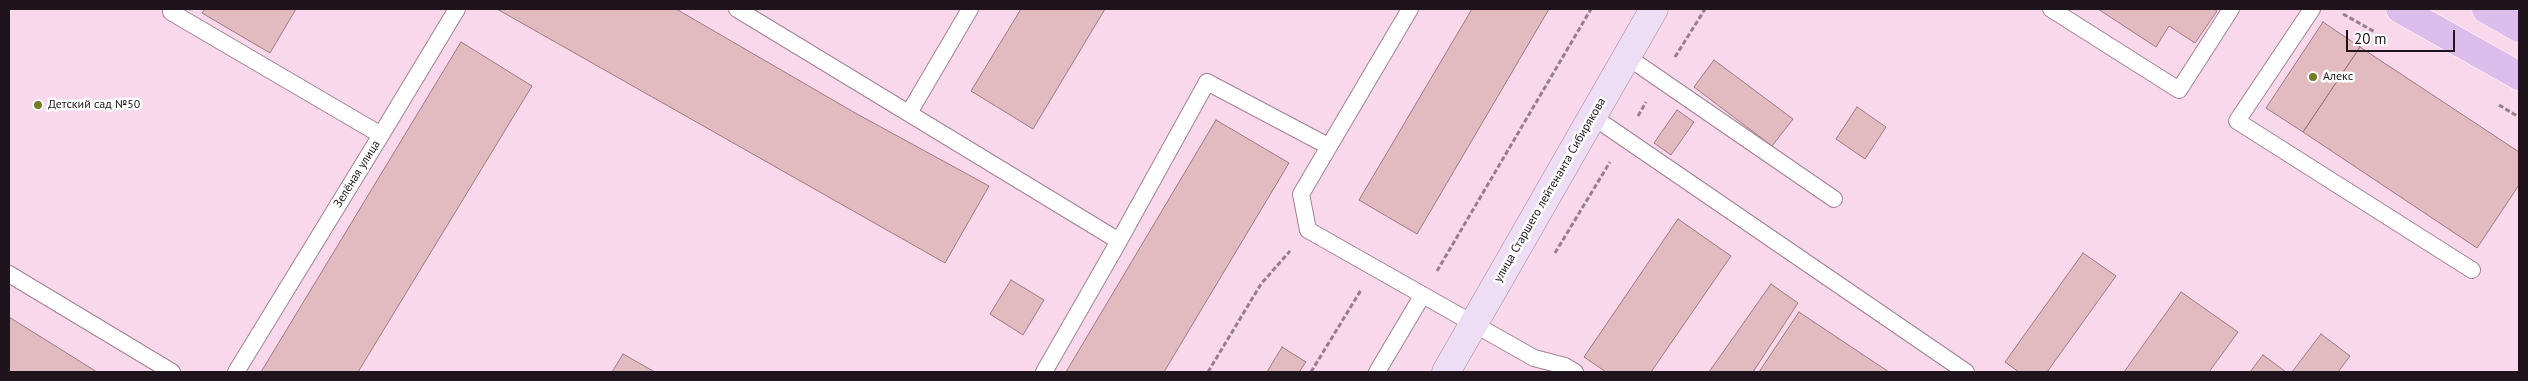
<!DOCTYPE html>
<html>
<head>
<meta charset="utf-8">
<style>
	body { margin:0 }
	#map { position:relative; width:2528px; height:381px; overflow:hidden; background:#fad8ec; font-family:"PT Sans",sans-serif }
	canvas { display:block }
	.frame { position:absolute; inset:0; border:10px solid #1f141b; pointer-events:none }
	.scale { position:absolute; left:2346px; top:30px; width:109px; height:22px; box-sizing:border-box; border:2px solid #1f141b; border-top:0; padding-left:6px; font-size:15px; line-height:18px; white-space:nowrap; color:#1f141b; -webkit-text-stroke:4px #fff; paint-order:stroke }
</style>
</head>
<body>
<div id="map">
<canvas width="2528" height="381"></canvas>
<div class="frame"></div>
<div class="scale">20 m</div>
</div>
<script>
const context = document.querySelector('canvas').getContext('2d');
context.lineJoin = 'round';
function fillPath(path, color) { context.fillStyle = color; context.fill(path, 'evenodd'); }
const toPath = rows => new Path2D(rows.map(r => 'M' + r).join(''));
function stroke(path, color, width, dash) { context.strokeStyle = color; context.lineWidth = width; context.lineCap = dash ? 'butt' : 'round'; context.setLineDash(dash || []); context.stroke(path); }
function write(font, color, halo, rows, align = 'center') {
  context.font = font + ' "PT Sans",sans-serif'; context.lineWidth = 5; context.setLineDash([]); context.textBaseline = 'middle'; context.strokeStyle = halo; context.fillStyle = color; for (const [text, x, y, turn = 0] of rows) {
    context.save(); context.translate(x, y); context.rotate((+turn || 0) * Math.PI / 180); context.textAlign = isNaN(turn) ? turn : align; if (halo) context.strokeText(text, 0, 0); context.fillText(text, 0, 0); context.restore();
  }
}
const building = toPath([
	[205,9,296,9,270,53,202,13,205,9],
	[497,9,676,9,857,114,989,186,945,263,497,9],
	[1021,9,1105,9,1033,129,971,91,1021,9],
	[1472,9,1549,9,1417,234,1359,200,1472,9],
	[2098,9,2214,9,2217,11,2195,43,2169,26,2156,47,2098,9],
	[2323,22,2360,47,2303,132,2266,108,2323,22],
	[461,42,532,86,358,372,261,372,461,42],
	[2360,47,2519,152,2519,185,2477,248,2303,132,2360,47],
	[1714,60,1793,119,1772,146,1694,87,1714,60],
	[1857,107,1886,127,1865,159,1836,139,1857,107],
	[1677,110,1694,122,1671,155,1654,143,1677,110],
	[1216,120,1289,163,1164,372,1066,372,1216,120],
	[1678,219,1731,256,1651,372,1606,372,1584,357,1678,219],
	[2083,253,2116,276,2047,372,2019,372,2005,362,2083,253],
	[1011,280,1044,300,1023,335,990,314,1011,280],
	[1771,284,1798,303,1753,372,1709,372,1771,284],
	[2181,292,2238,332,2209,372,2124,372,2181,292],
	[1799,312,1889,372,1759,372,1799,312],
	[9,317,97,372,9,372,9,317],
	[2321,334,2350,356,2338,372,2292,372,2321,334],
	[1282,347,1306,362,1299,372,1267,372,1282,347],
	[623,354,655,372,612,372,623,354],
	[2263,355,2286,372,2250,372,2263,355]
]);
const path = toPath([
	[2343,14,2375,32],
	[1675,57,1705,9],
	[2499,105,2519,117],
	[1638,116,1646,102],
	[1555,253,1610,162],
	[1437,271,1591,9],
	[1208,372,1261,284,1290,251],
	[1311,372,1361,290]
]);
const service = toPath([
	[173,9,171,12,381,135,236,372],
	[737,9,1119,241,1207,82,1328,146],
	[1410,9,1301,194,1308,230,1534,358,1565,366,1575,372],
	[2051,9,2179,90,2231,9],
	[2312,9,2237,121,2472,270],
	[1626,56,1834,199],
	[909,113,970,9],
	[1592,116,1966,372],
	[381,135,457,9],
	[9,274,172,372],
	[1044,372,1119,241],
	[1377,372,1422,296]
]);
const secondary = toPath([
	[1446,372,1654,9]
]);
const primary = toPath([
	[2400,9,2519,76],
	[2486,9,2519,28]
]);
const markers = [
	[2313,77,5,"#767b24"],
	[38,105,5,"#767b24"]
];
const poiNames = [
	["Алекс",2323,77],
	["Детский сад №50",48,105]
];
const streetNames = [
	["Зелёная улица",357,174,-58],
	["улица Старшего лейтенанта Сибирякова",1550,190,-60]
];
fillPath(building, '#e2bbc1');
stroke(building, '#9e797f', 1);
stroke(service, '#a18295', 18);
stroke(secondary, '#a18295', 29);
stroke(primary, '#fff', 29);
stroke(path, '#967f8d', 3, [5, 2.5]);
stroke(service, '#fff', 16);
stroke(secondary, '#eedef5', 28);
stroke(primary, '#ddbdeb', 28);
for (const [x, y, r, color] of markers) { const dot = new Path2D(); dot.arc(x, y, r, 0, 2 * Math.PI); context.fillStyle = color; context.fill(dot); stroke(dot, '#fff', 2); }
write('12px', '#1f141b', '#fff', poiNames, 'left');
write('12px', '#1f141b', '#fff', streetNames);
</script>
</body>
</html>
